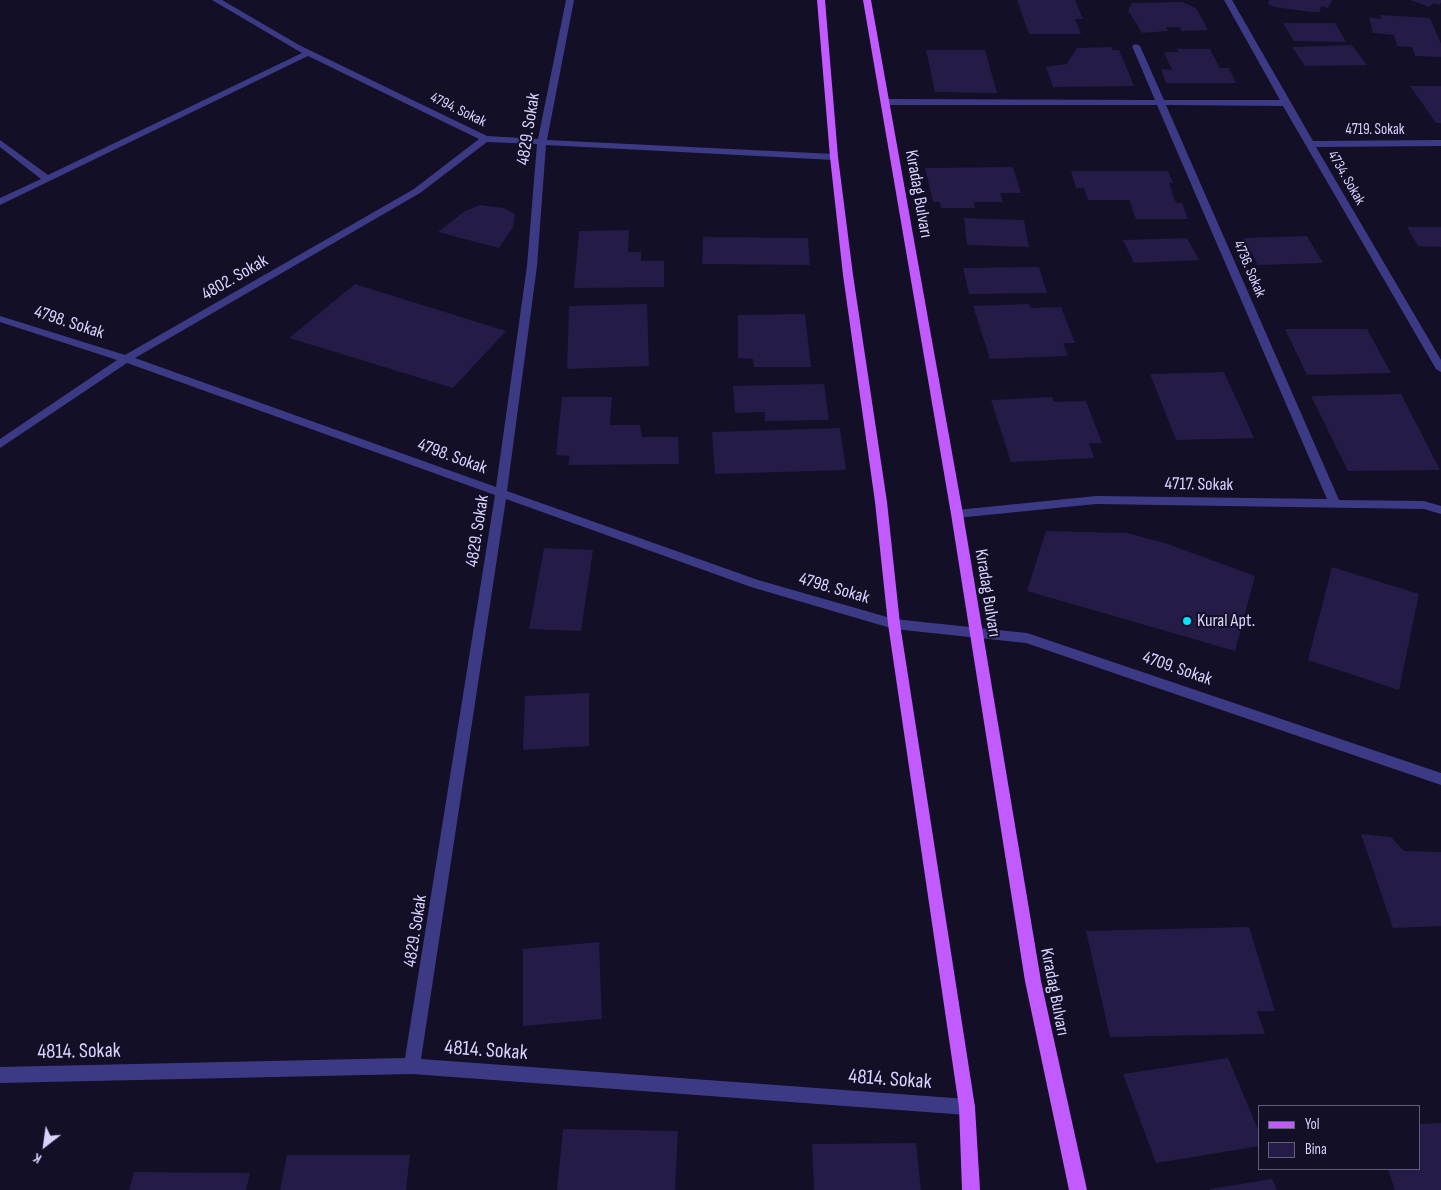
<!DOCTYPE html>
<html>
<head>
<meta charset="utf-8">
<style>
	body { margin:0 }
	#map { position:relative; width:1441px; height:1190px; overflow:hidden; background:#130f26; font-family:"Sofia Sans Condensed",sans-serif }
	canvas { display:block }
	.legend { position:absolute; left:1258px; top:1105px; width:162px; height:65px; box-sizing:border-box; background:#130f26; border:1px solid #625e7d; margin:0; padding:6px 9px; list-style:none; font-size:15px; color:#d9d4ff }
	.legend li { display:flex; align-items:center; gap:10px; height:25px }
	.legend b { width:25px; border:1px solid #625e7d }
	.north { position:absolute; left:20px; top:1120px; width:50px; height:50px; -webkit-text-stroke:4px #130f26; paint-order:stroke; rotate:210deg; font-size:14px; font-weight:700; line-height:20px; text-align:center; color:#d9d4ff }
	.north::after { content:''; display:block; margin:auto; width:18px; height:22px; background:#d9d4ff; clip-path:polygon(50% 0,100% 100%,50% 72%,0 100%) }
</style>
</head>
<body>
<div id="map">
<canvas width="1441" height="1190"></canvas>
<ul class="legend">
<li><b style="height:6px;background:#c25bff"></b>Yol</li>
<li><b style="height:14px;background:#241b47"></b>Bina</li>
</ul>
<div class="north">K</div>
</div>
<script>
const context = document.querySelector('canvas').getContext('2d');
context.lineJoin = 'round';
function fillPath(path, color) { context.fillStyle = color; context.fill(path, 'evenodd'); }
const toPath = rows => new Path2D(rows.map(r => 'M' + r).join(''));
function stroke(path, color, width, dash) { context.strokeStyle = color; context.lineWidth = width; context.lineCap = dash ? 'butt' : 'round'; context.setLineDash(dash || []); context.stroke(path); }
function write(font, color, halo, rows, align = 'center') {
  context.font = font + ' "Sofia Sans Condensed",sans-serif'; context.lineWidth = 4; context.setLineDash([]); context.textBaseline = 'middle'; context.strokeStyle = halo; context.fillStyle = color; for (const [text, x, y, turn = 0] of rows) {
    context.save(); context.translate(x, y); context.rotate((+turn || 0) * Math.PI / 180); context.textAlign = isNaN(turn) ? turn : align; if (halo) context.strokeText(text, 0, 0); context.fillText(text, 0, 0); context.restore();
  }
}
const building = toPath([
	[1017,0,1075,0,1083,19,1075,19,1081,34,1029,34],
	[1269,0,1332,0,1328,8,1321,6,1320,12,1311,12,1275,7,1268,4],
	[1410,0,1441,0,1441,3,1439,5,1434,3,1429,7],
	[1183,2,1196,8,1208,30,1182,31,1179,27,1166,27,1168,31,1142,33,1128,10,1132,3],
	[1380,15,1430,18,1441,44,1441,57,1415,56,1412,47,1397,46,1394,35,1373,33,1369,17,1381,19],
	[1283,23,1335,23,1346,42,1294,41],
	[1352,45,1367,65,1305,66,1292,47],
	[1112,47,1112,50,1119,50,1134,86,1053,87,1046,67,1067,64,1077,48],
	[1177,49,1210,49,1220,68,1229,68,1236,83,1166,83,1161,69,1172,70,1164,52,1179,52],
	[926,50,985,50,997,93,935,92],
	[1410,86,1441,86,1441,123,1436,123],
	[1013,167,1021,193,1000,193,1003,202,974,202,975,208,941,208,940,202,933,202,925,168],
	[1071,171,1168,171,1173,183,1169,183,1176,203,1182,203,1188,219,1136,219,1129,200,1088,200,1084,188,1076,188],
	[480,205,504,208,515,214,513,227,499,248,438,232,465,211],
	[964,218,1024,220,1029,247,967,245],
	[1407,227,1441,227,1441,247,1418,246],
	[629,230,628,252,641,252,641,261,664,261,664,287,574,288,579,231],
	[1307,236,1323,263,1258,265,1243,238],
	[703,237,808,238,810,265,702,264],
	[1187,238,1199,260,1134,263,1123,240],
	[1039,267,1047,293,969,294,963,268],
	[355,284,506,331,453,388,289,338],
	[647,304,649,366,567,369,569,306],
	[1029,304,1031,308,1061,307,1075,343,1063,343,1068,356,990,359,973,306],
	[805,314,811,367,754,367,753,359,738,358,738,315],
	[1285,329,1367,329,1391,373,1307,375],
	[1224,372,1254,438,1176,440,1150,374],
	[824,384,829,420,765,421,765,412,735,413,733,386],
	[1401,394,1440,470,1348,471,1311,396],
	[562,397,612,397,610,425,640,425,642,437,678,437,679,464,568,465,570,456,556,455],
	[1052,397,1054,402,1086,401,1102,443,1089,443,1094,458,1011,462,991,400],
	[840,428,846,470,715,474,712,432],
	[1046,531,1127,533,1165,543,1255,576,1235,651,1027,591],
	[544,548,593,550,581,631,529,629],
	[1332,567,1419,594,1399,690,1308,660],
	[589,693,589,746,523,750,525,696],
	[1361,834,1391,837,1404,851,1441,852,1441,926,1393,928],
	[1249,927,1275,1011,1257,1011,1265,1034,1110,1037,1086,931],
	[599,942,602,1019,523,1026,523,949],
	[1228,1058,1260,1134,1260,1146,1156,1163,1123,1074],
	[1441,1123,1441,1190,1395,1190,1388,1169,1420,1169,1420,1124],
	[563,1129,678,1131,675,1190,557,1190],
	[916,1143,921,1190,814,1190,812,1144],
	[287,1155,410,1155,406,1190,280,1190],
	[134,1172,250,1173,246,1190,129,1190],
	[1272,1179,1277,1190,1210,1190,1210,1189]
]);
const minor = toPath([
	[212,0,222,0,299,45,487,136,538,139,566,0,574,0,547,140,834,154,838,157,834,160,546,145,537,266,507,491,758,580,894,619,1027,633,1441,773,1441,785,1026,643,894,629,751,587,506,499,421,1059,967,1099,973,1101,975,1107,973,1113,967,1115,412,1074,0,1083,0,1067,405,1058,495,495,127,363,0,448,0,439,117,360,0,322,0,316,125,355,414,189,479,139,308,56,0,205,0,198,41,179,0,147,0,140,48,175,302,53,212,0],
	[487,142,537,144,527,266,496,487,135,358,420,193,487,142],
	[1224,0,1232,0,1313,141,1441,140,1441,146,1316,147,1441,360,1441,372,1436,369,1283,106,1166,105,1339,500,1424,501,1441,506,1441,514,1424,509,1096,504,957,518,953,517,951,514,953,511,957,510,1096,496,1327,499,1157,105,886,105,882,102,886,99,1155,100,1132,46,1136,44,1140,46,1164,100,1280,100,1224,0]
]);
const major = toPath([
	[817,0,825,0,838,157,853,275,887,502,900,624,975,1107,980,1190,962,1190,959,1107,888,624,875,502,843,275,830,157,817,0],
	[863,0,871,0,963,514,1041,981,1087,1190,1069,1190,1025,981,951,514,863,0]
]);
const markers = [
	[1187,621,5,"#00e5ff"]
];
const farStreetnames = [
	["4794. Sokak",458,110,26],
	["4719. Sokak",1375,130],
	["4734. Sokak",1346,178,60],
	["4736. Sokak",1249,269,67]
];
const streetNames = [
	["4829. Sokak",529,129,-81],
	["Kıradag Bulvarı",918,194,80],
	["4802. Sokak",235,278,-30],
	["4798. Sokak",69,323,18],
	["4798. Sokak",452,457,20],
	["4717. Sokak",1199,485,1],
	["4829. Sokak",478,531,-81],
	["4798. Sokak",834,589,16],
	["Kıradag Bulvarı",987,593,81],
	["4709. Sokak",1177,669,19],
	["4829. Sokak",416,931,-81],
	["Kıradag Bulvarı",1054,992,79]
];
const poiNames = [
	["Kural Apt.",1197,621]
];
const nearStreetnames = [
	["4814. Sokak",486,1051,4],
	["4814. Sokak",79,1052,-1],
	["4814. Sokak",890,1080,4]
];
fillPath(building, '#241b47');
fillPath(minor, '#3d3a85');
fillPath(major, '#c25bff');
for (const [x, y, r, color] of markers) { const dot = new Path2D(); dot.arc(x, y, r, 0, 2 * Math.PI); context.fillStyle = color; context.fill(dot); stroke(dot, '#130f26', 2); }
write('15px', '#d9d4ff', '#130f26', farStreetnames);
write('18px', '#d9d4ff', '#130f26', streetNames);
write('18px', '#d9d4ff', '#130f26', poiNames, 'left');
write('21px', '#d9d4ff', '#130f26', nearStreetnames);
</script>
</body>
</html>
